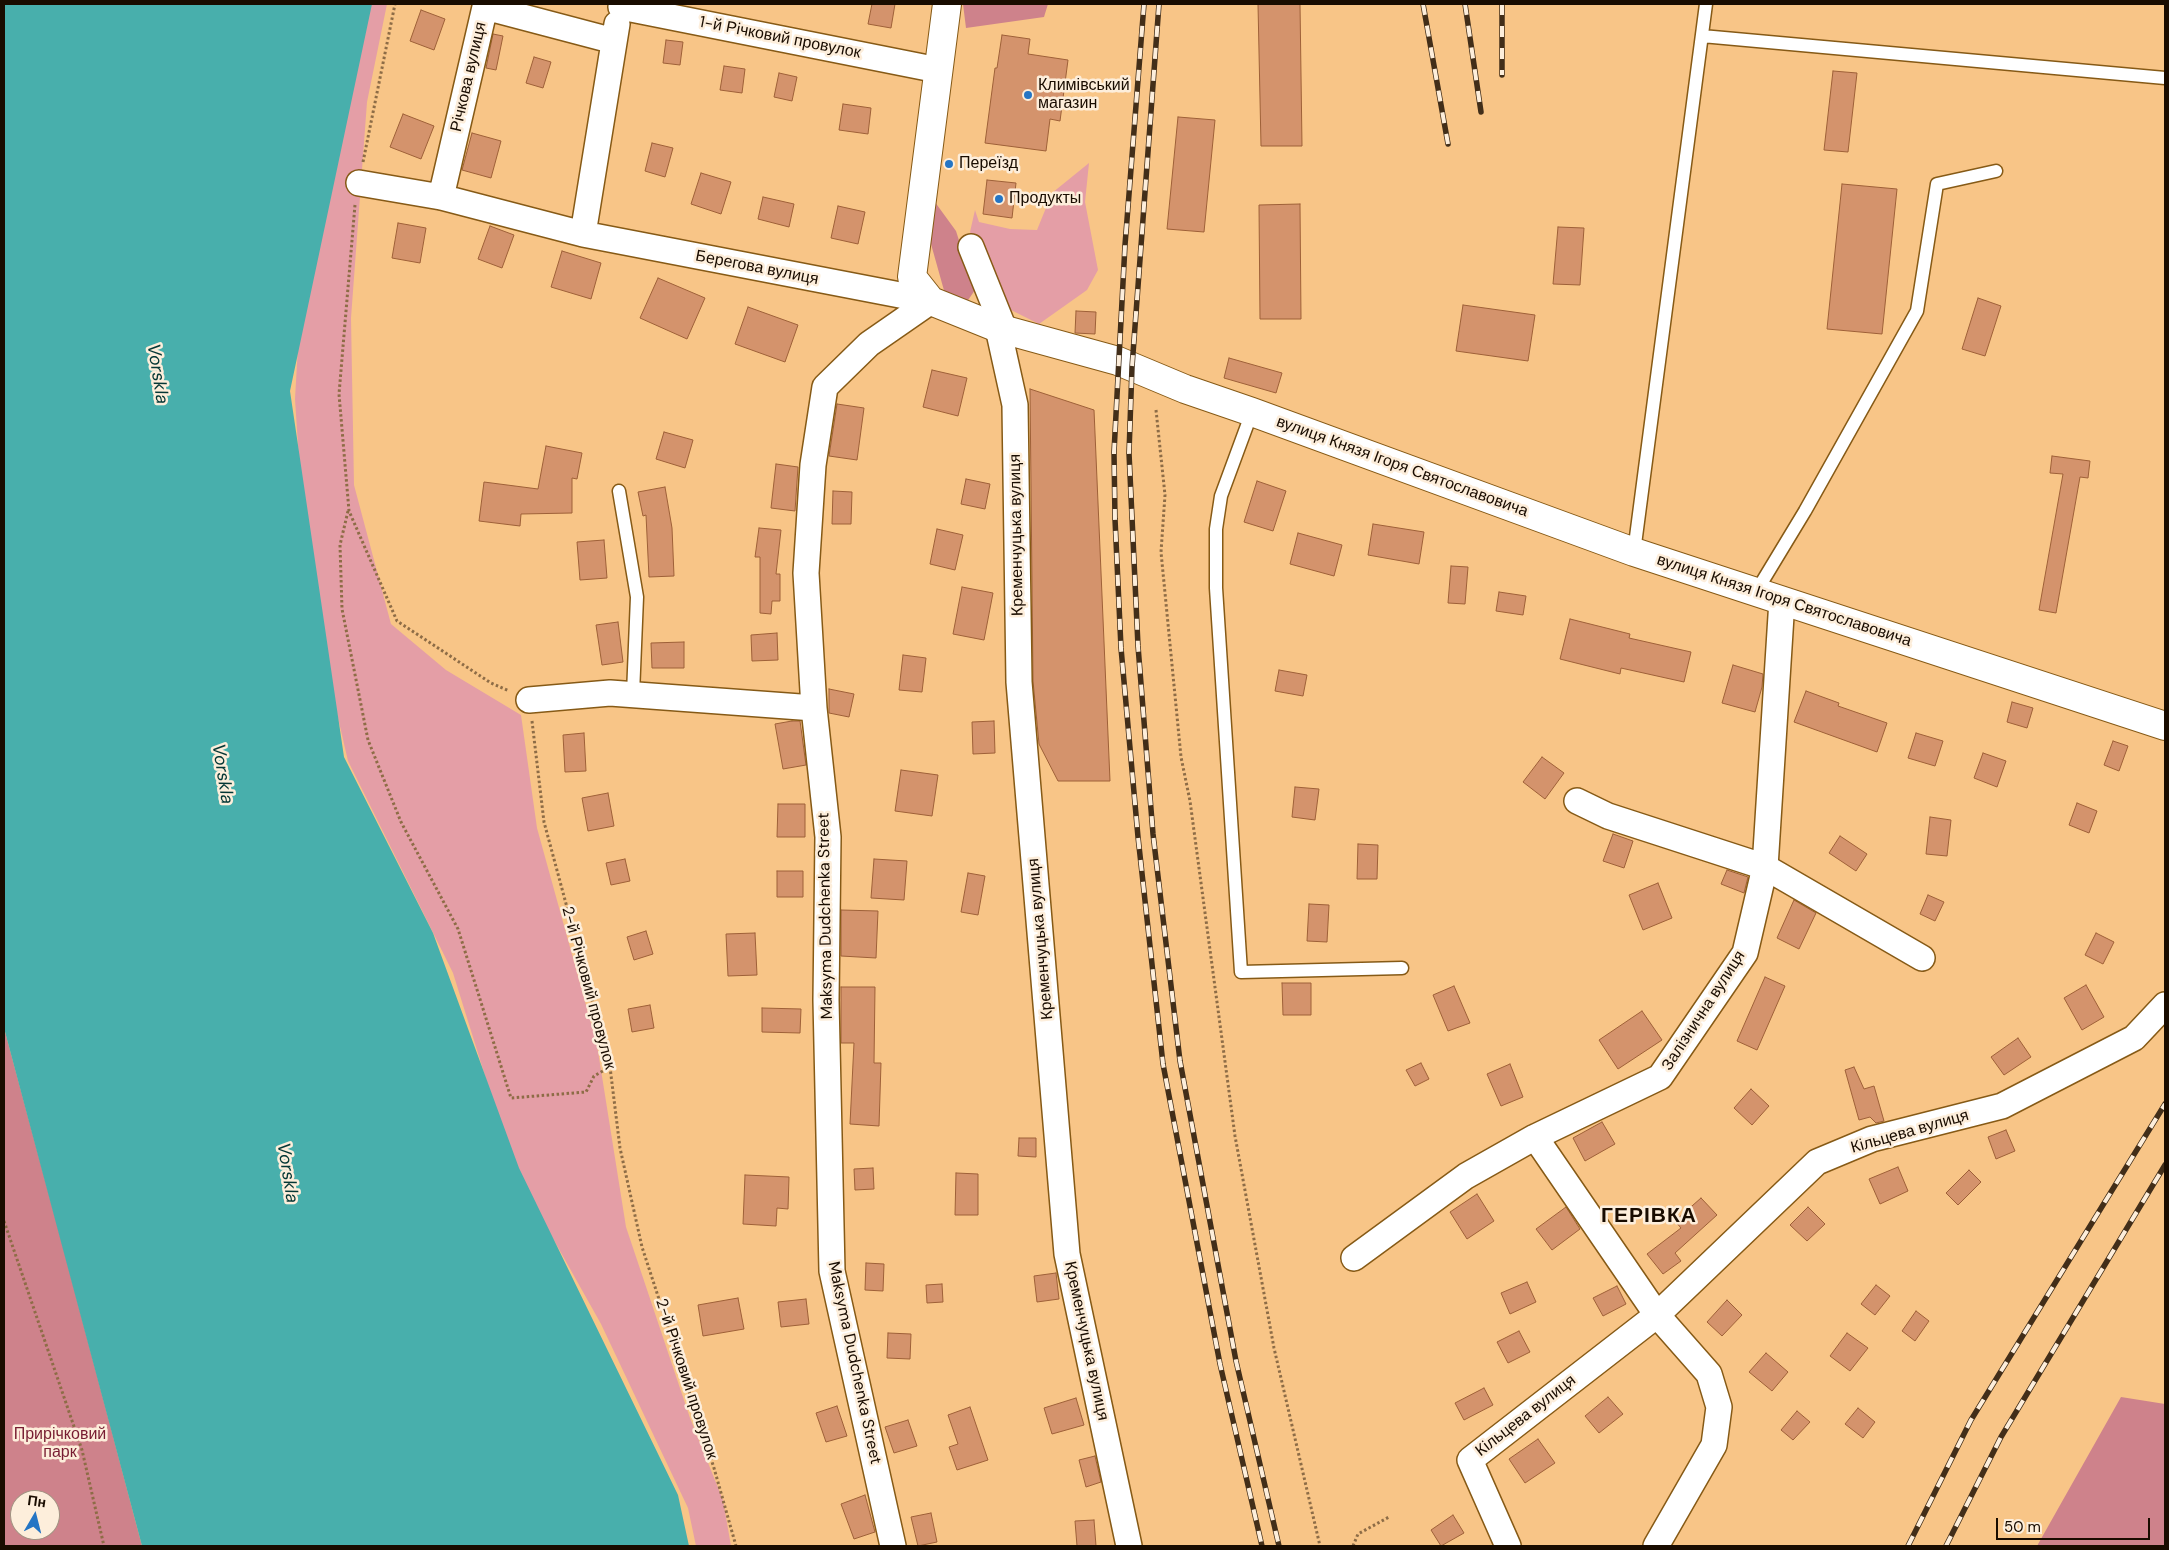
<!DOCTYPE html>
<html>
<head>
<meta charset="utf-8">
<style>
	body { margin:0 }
	#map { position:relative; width:2169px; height:1550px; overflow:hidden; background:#f8c587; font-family:"DM Sans",sans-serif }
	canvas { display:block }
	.frame { position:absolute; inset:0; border:5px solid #190c00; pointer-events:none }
	.north { position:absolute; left:10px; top:1490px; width:50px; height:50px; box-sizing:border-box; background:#fdeedb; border:1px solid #a29483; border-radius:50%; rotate:8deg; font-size:14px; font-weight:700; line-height:20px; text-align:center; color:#190c00 }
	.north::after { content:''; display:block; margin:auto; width:18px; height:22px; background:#2575c4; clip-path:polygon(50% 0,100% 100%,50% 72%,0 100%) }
	.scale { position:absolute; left:1996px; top:1518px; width:154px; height:22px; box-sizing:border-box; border:2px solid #190c00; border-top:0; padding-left:6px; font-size:15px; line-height:18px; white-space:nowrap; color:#190c00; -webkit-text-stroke:4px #fdeedb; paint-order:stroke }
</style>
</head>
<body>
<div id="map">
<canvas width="2169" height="1550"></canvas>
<div class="frame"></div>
<div class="north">Пн</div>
<div class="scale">50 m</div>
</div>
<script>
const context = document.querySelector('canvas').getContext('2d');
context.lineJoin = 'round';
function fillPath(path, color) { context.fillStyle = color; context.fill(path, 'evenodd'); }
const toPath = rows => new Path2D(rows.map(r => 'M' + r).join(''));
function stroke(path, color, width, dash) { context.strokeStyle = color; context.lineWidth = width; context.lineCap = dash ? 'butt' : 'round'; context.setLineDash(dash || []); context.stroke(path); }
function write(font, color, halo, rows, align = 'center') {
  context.font = font + ' "DM Sans",sans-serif'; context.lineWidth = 5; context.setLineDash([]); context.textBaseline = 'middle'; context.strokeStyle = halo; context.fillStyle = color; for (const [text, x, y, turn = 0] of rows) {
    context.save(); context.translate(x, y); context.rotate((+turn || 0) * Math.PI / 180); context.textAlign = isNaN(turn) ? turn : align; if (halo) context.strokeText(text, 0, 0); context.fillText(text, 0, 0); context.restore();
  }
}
const green = toPath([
	[371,4,387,4,367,102,351,318,354,485,391,624,446,670,521,715,537,828,597,1045,626,1227,690,1418,723,1500,731,1546,696,1546,688,1508,601,1324,514,1169,453,973,348,761,307,584,295,399,300,311],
	[1089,163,1085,202,1098,270,1087,290,1039,324,1007,308,970,232,975,210,979,222,1010,229,1037,230,1052,193]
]);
const forest = toPath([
	[963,4,1048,4,1044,17,966,28],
	[932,198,956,231,975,290,964,306,945,294,931,244],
	[4,1028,59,1232,142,1546,4,1546],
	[20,1500,50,1500,50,1530,20,1530],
	[2121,1397,2165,1404,2165,1546,2037,1546]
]);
const water = toPath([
	[4,4,372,4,290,391,344,757,433,933,519,1168,678,1495,689,1546,142,1546,4,1028]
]);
const building = toPath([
	[872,4,895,4,891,28,868,24,872,4],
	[1258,4,1300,4,1302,146,1261,146,1258,4],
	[421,10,445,19,434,50,410,41,421,10],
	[493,34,503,36,496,70,486,68,493,34],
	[1002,35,1030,39,1028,54,1068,60,1060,121,1050,119,1046,151,985,143,995,68,997,68,1002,35],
	[666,40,683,42,680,65,663,63,666,40],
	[534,57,551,62,543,88,526,83,534,57],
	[724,66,745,69,742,93,720,90,724,66],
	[1833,71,1857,73,1848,152,1824,150,1833,71],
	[779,73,797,77,792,101,774,97,779,73],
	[843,104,871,108,868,134,839,130,843,104],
	[403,114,434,126,421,159,390,147,403,114],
	[1178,117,1215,120,1204,232,1167,229,1178,117],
	[472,133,501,141,491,178,462,170,472,133],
	[652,143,673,148,665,177,645,171,652,143],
	[701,173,731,182,721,214,691,204,701,173],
	[987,180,1016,183,1012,218,983,214,987,180],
	[1842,184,1897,189,1882,334,1827,329,1842,184],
	[763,197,794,204,789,227,758,219,763,197],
	[1300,204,1301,319,1260,319,1259,205,1300,204],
	[838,206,865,212,858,244,831,238,838,206],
	[398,223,426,228,420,263,392,258,398,223],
	[490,226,514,235,502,268,478,259,490,226],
	[1558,227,1584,228,1580,285,1553,284,1558,227],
	[562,251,601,263,591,299,551,287,562,251],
	[658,278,705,298,687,339,640,318,658,278],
	[1978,298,2001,306,1985,356,1962,349,1978,298],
	[1463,305,1535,315,1528,361,1456,351,1463,305],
	[748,307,798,325,785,362,735,344,748,307],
	[1076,311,1096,312,1095,334,1075,333,1076,311],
	[1229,358,1282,373,1276,393,1224,378,1229,358],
	[932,370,967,378,958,416,923,407,932,370],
	[1030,389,1094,410,1110,781,1058,781,1039,744,1033,681,1030,389],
	[837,404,864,408,857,460,829,456,837,404],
	[664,432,693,440,685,468,656,459,664,432],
	[546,446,582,453,577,479,572,478,572,513,521,514,520,526,479,521,484,482,538,489,546,446],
	[2052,456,2090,461,2088,478,2080,477,2056,613,2039,610,2063,474,2050,473,2052,456],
	[776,464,798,467,795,511,771,508,776,464],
	[966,479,990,484,985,509,961,504,966,479],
	[1257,481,1286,491,1273,531,1244,522,1257,481],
	[665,487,672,528,674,576,649,577,646,515,643,516,638,492,665,487],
	[833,491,852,492,851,524,832,524,833,491],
	[1373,524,1424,532,1419,564,1368,555,1373,524],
	[759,528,781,530,776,574,780,574,780,601,772,601,771,614,760,613,760,557,755,557,759,528],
	[937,529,963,535,955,570,930,564,937,529],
	[1298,533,1342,545,1334,576,1290,564,1298,533],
	[604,540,607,578,580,580,577,542,604,540],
	[1451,566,1468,567,1465,604,1448,603,1451,566],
	[962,587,993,593,984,640,953,634,962,587],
	[1499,592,1526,596,1523,615,1496,611,1499,592],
	[1570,619,1630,634,1629,638,1691,652,1684,682,1621,668,1620,674,1560,659,1570,619],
	[618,622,623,662,602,665,596,625,618,622],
	[777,633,778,660,752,661,751,635,777,633],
	[684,642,684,668,652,668,651,643,684,642],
	[903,655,926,658,922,692,899,690,903,655],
	[1733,665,1763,674,1762,687,1755,712,1722,703,1733,665],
	[1279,670,1307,675,1303,696,1275,691,1279,670],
	[829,689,854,694,849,717,829,713,829,689],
	[1806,691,1839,703,1838,706,1887,723,1877,752,1794,722,1806,691],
	[2012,702,2033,708,2027,728,2007,722,2012,702],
	[792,721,800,721,806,765,783,769,775,724,792,721],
	[994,721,995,753,973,754,972,722,994,721],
	[584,733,586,771,565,772,563,735,584,733],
	[1916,733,1943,741,1935,766,1908,758,1916,733],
	[2113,741,2128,746,2119,771,2104,765,2113,741],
	[1983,753,2006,761,1997,787,1974,778,1983,753],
	[1542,757,1564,773,1545,799,1523,782,1542,757],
	[901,770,938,775,932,816,895,811,901,770],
	[1295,787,1319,789,1315,820,1292,817,1295,787],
	[608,793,614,826,588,831,582,798,608,793],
	[2077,803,2097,811,2089,833,2069,825,2077,803],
	[778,804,805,804,805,837,777,837,778,804],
	[1930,817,1951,820,1947,856,1926,854,1930,817],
	[1613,834,1633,841,1624,868,1603,861,1613,834],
	[1840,836,1867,854,1856,871,1829,853,1840,836],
	[1358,844,1378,845,1377,879,1357,879,1358,844],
	[625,859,630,881,611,885,606,863,625,859],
	[874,859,907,861,904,900,871,898,874,859],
	[1727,870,1748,877,1744,893,1721,884,1727,870],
	[777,871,803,871,803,897,777,897,777,871],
	[968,873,985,876,978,915,961,912,968,873],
	[1658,883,1672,918,1643,930,1629,895,1658,883],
	[1928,895,1944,902,1935,921,1920,914,1928,895],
	[1794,900,1816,913,1799,949,1777,938,1794,900],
	[1309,904,1329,905,1327,942,1307,941,1309,904],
	[841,910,878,911,876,958,841,956,841,910],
	[646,931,653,954,634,960,627,937,646,931],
	[755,933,757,975,728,976,726,934,755,933],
	[2096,933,2114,942,2103,964,2085,955,2096,933],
	[1765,977,1785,986,1757,1050,1737,1041,1765,977],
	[1282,983,1311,983,1311,1015,1283,1015,1282,983],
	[2086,985,2104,1017,2082,1030,2064,998,2086,985],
	[1454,986,1470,1023,1448,1031,1433,995,1454,986],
	[841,987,875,987,874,1063,881,1063,879,1126,850,1124,854,1043,841,1043,841,987],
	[650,1005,654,1028,632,1032,628,1009,650,1005],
	[762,1008,801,1009,800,1033,762,1032,762,1008],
	[1642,1011,1662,1040,1618,1069,1599,1040,1642,1011],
	[2018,1038,2031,1057,2004,1075,1991,1057,2018,1038],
	[1421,1063,1429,1079,1415,1086,1406,1070,1421,1063],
	[1510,1064,1523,1097,1501,1106,1487,1074,1510,1064],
	[1854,1067,1864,1089,1874,1086,1884,1121,1876,1123,1870,1117,1859,1120,1845,1070,1854,1067],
	[1751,1089,1769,1106,1752,1125,1734,1108,1751,1089],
	[1602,1122,1615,1144,1585,1161,1573,1138,1602,1122],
	[2006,1130,2015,1151,1996,1159,1988,1137,2006,1130],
	[1019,1138,1036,1138,1036,1157,1018,1156,1019,1138],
	[1898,1167,1908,1191,1880,1204,1869,1179,1898,1167],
	[873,1168,874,1189,855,1190,854,1169,873,1168],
	[1969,1170,1981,1182,1958,1205,1946,1193,1969,1170],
	[956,1173,978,1174,978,1215,955,1215,956,1173],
	[745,1175,789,1177,788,1209,777,1208,776,1226,743,1224,745,1175],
	[1477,1194,1494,1221,1467,1239,1450,1212,1477,1194],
	[1701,1198,1717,1215,1675,1253,1681,1261,1663,1274,1647,1254,1681,1228,1675,1221,1701,1198],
	[1566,1207,1580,1229,1552,1250,1536,1229,1566,1207],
	[1808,1207,1825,1224,1807,1241,1790,1225,1808,1207],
	[866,1263,884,1264,883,1291,865,1290,866,1263],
	[1056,1273,1059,1299,1037,1302,1034,1276,1056,1273],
	[1527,1282,1536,1302,1510,1314,1501,1293,1527,1282],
	[942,1284,943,1302,927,1303,926,1285,942,1284],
	[1876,1285,1890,1296,1875,1315,1861,1304,1876,1285],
	[1617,1286,1626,1304,1603,1316,1593,1298,1617,1286],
	[738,1298,744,1329,703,1336,698,1305,738,1298],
	[806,1299,809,1324,781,1327,778,1302,806,1299],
	[1727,1300,1742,1315,1722,1336,1707,1322,1727,1300],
	[1916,1311,1929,1321,1915,1341,1902,1331,1916,1311],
	[1519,1331,1530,1352,1508,1363,1497,1342,1519,1331],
	[888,1333,911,1334,910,1359,887,1358,888,1333],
	[1847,1333,1868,1348,1850,1371,1830,1356,1847,1333],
	[1766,1353,1788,1372,1772,1391,1749,1372,1766,1353],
	[1484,1388,1493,1405,1464,1420,1455,1403,1484,1388],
	[1608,1397,1623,1414,1599,1433,1585,1416,1608,1397],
	[1076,1398,1084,1425,1052,1434,1044,1408,1076,1398],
	[837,1406,847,1436,826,1442,816,1413,837,1406],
	[970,1407,988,1460,957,1470,949,1447,958,1444,948,1415,970,1407],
	[1858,1408,1875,1422,1863,1438,1845,1424,1858,1408],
	[1797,1411,1810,1422,1793,1440,1781,1430,1797,1411],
	[908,1420,917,1446,894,1453,885,1427,908,1420],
	[1538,1439,1555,1463,1525,1483,1509,1459,1538,1439],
	[1095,1456,1101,1482,1086,1487,1079,1460,1095,1456],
	[865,1495,875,1532,854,1539,841,1504,865,1495],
	[931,1513,937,1542,918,1546,911,1517,931,1513],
	[1453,1515,1464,1533,1441,1546,1431,1530,1453,1515],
	[1094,1520,1096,1546,1077,1546,1075,1521,1094,1520]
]);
const path = toPath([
	[363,162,395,4],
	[355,205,339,394,349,511,397,621,491,683,509,691],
	[1156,410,1165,495,1161,552,1181,757,1190,801,1235,1136,1274,1348,1320,1546],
	[348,511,340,545,342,609,368,740,401,822,458,929,511,1098,586,1092,594,1076,610,1067],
	[532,721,544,822,610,1067,620,1148,642,1247,714,1468,736,1546],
	[4,1221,82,1450,104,1546],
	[1353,1546,1358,1534,1389,1517]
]);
const service = toPath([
	[1702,36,2165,78],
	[1252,412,1221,496,1216,529,1216,588,1241,972,1402,968],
	[619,491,637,597,633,694],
	[1634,552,1706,4],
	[1756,592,1805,511,1917,311,1937,184,1996,171]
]);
const minor = toPath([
	[621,7,938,70],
	[359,183,441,197,583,234,931,301],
	[441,197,485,7,614,41],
	[583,234,617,24],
	[971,247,1004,329],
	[998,328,1015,405,1019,682,1067,1254,1129,1546],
	[529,700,610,693,814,708],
	[1577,801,1608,816,1765,867,1922,958],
	[1535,1137,1657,1315,1709,1374,1719,1407,1714,1445,1656,1546],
	[1354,1258,1466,1176,1535,1137,1660,1077,1745,953,1765,867,1782,600],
	[893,1546,832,1271,826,1000,828,837,814,708,806,573,813,465,825,387,869,344,931,301],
	[1508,1546,1470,1460,1657,1315,1817,1162,1872,1139,2002,1106,2134,1038,2165,1005]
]);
const tertiary = toPath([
	[947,4,912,277,931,301,998,328,1118,361,1185,389,1252,412,1634,552,2165,726]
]);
const rail = toPath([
	[1144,4,1125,245,1114,452,1115,519,1121,648,1138,837,1163,1064,1220,1364,1262,1546],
	[1159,4,1132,367,1129,453,1138,646,1153,834,1180,1061,1236,1361,1279,1546],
	[1423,4,1448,144],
	[1465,4,1481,112],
	[1502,4,1502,75],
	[1908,1546,1971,1420,2165,1104],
	[1946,1546,2001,1437,2165,1165]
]);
const markers = [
	[1028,95,5,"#2575c4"],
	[949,164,5,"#2575c4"],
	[999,199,5,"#2575c4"]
];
const streetNames = [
	["1-й Річковий провулок",780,38,11],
	["Річкова вулиця",469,77,-77],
	["Берегова вулиця",757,268,11],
	["вулиця Князя Ігоря Святославовича",1402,467,20],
	["Кременчуцька вулиця",1017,535,-91],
	["вулиця Князя Ігоря Святославовича",1784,601,18],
	["Maksyma Dudchenka Street",826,916,-91],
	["Кременчуцька вулиця",1041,939,-95],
	["2-й Річковий провулок",588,988,75],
	["Залізнична вулиця",1704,1011,-57],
	["Кільцева вулиця",1910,1132,-16],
	["Кременчуцька вулиця",1086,1341,78],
	["Maksyma Dudchenka Street",854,1363,78],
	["2-й Річковий провулок",686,1379,72],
	["Кільцева вулиця",1526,1416,-38]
];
const poiNames = [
	["Климівський",1038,86],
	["магазин",1038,104],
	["Переїзд",959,164],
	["Продукты",1009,199]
];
const parkNames = [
	["Прирічковий",60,1435],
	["парк",60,1453]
];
const waterNames = [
	["Vorskla",157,374,81],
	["Vorskla",222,774,81],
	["Vorskla",287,1173,81]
];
const districtNames = [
	["ГЕРІВКА",1649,1216]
];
fillPath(green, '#e49ea6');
fillPath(forest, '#ce828b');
fillPath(water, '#48afac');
fillPath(building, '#d4936c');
stroke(building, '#9e6038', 1);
stroke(service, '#865a16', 15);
stroke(minor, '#865a16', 28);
stroke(tertiary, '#865a16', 30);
stroke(path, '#8d6c46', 3, [2.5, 2.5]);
stroke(service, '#fff', 12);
stroke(minor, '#fff', 25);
stroke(tertiary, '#fff', 28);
stroke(rail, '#422e19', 5.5);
stroke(rail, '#fdeedb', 4, [11]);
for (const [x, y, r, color] of markers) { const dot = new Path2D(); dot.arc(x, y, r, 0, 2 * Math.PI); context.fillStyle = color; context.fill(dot); stroke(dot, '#fdeedb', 2); }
write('16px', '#190c00', '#fdeedb', streetNames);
write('16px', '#190c00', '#fdeedb', poiNames, 'left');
write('16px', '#771c31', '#fdeedb', parkNames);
write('italic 18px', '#043735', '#fdeedb', waterNames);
context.letterSpacing = '1px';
write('bold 21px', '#190c00', '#fdeedb', districtNames);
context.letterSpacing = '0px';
</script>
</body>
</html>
